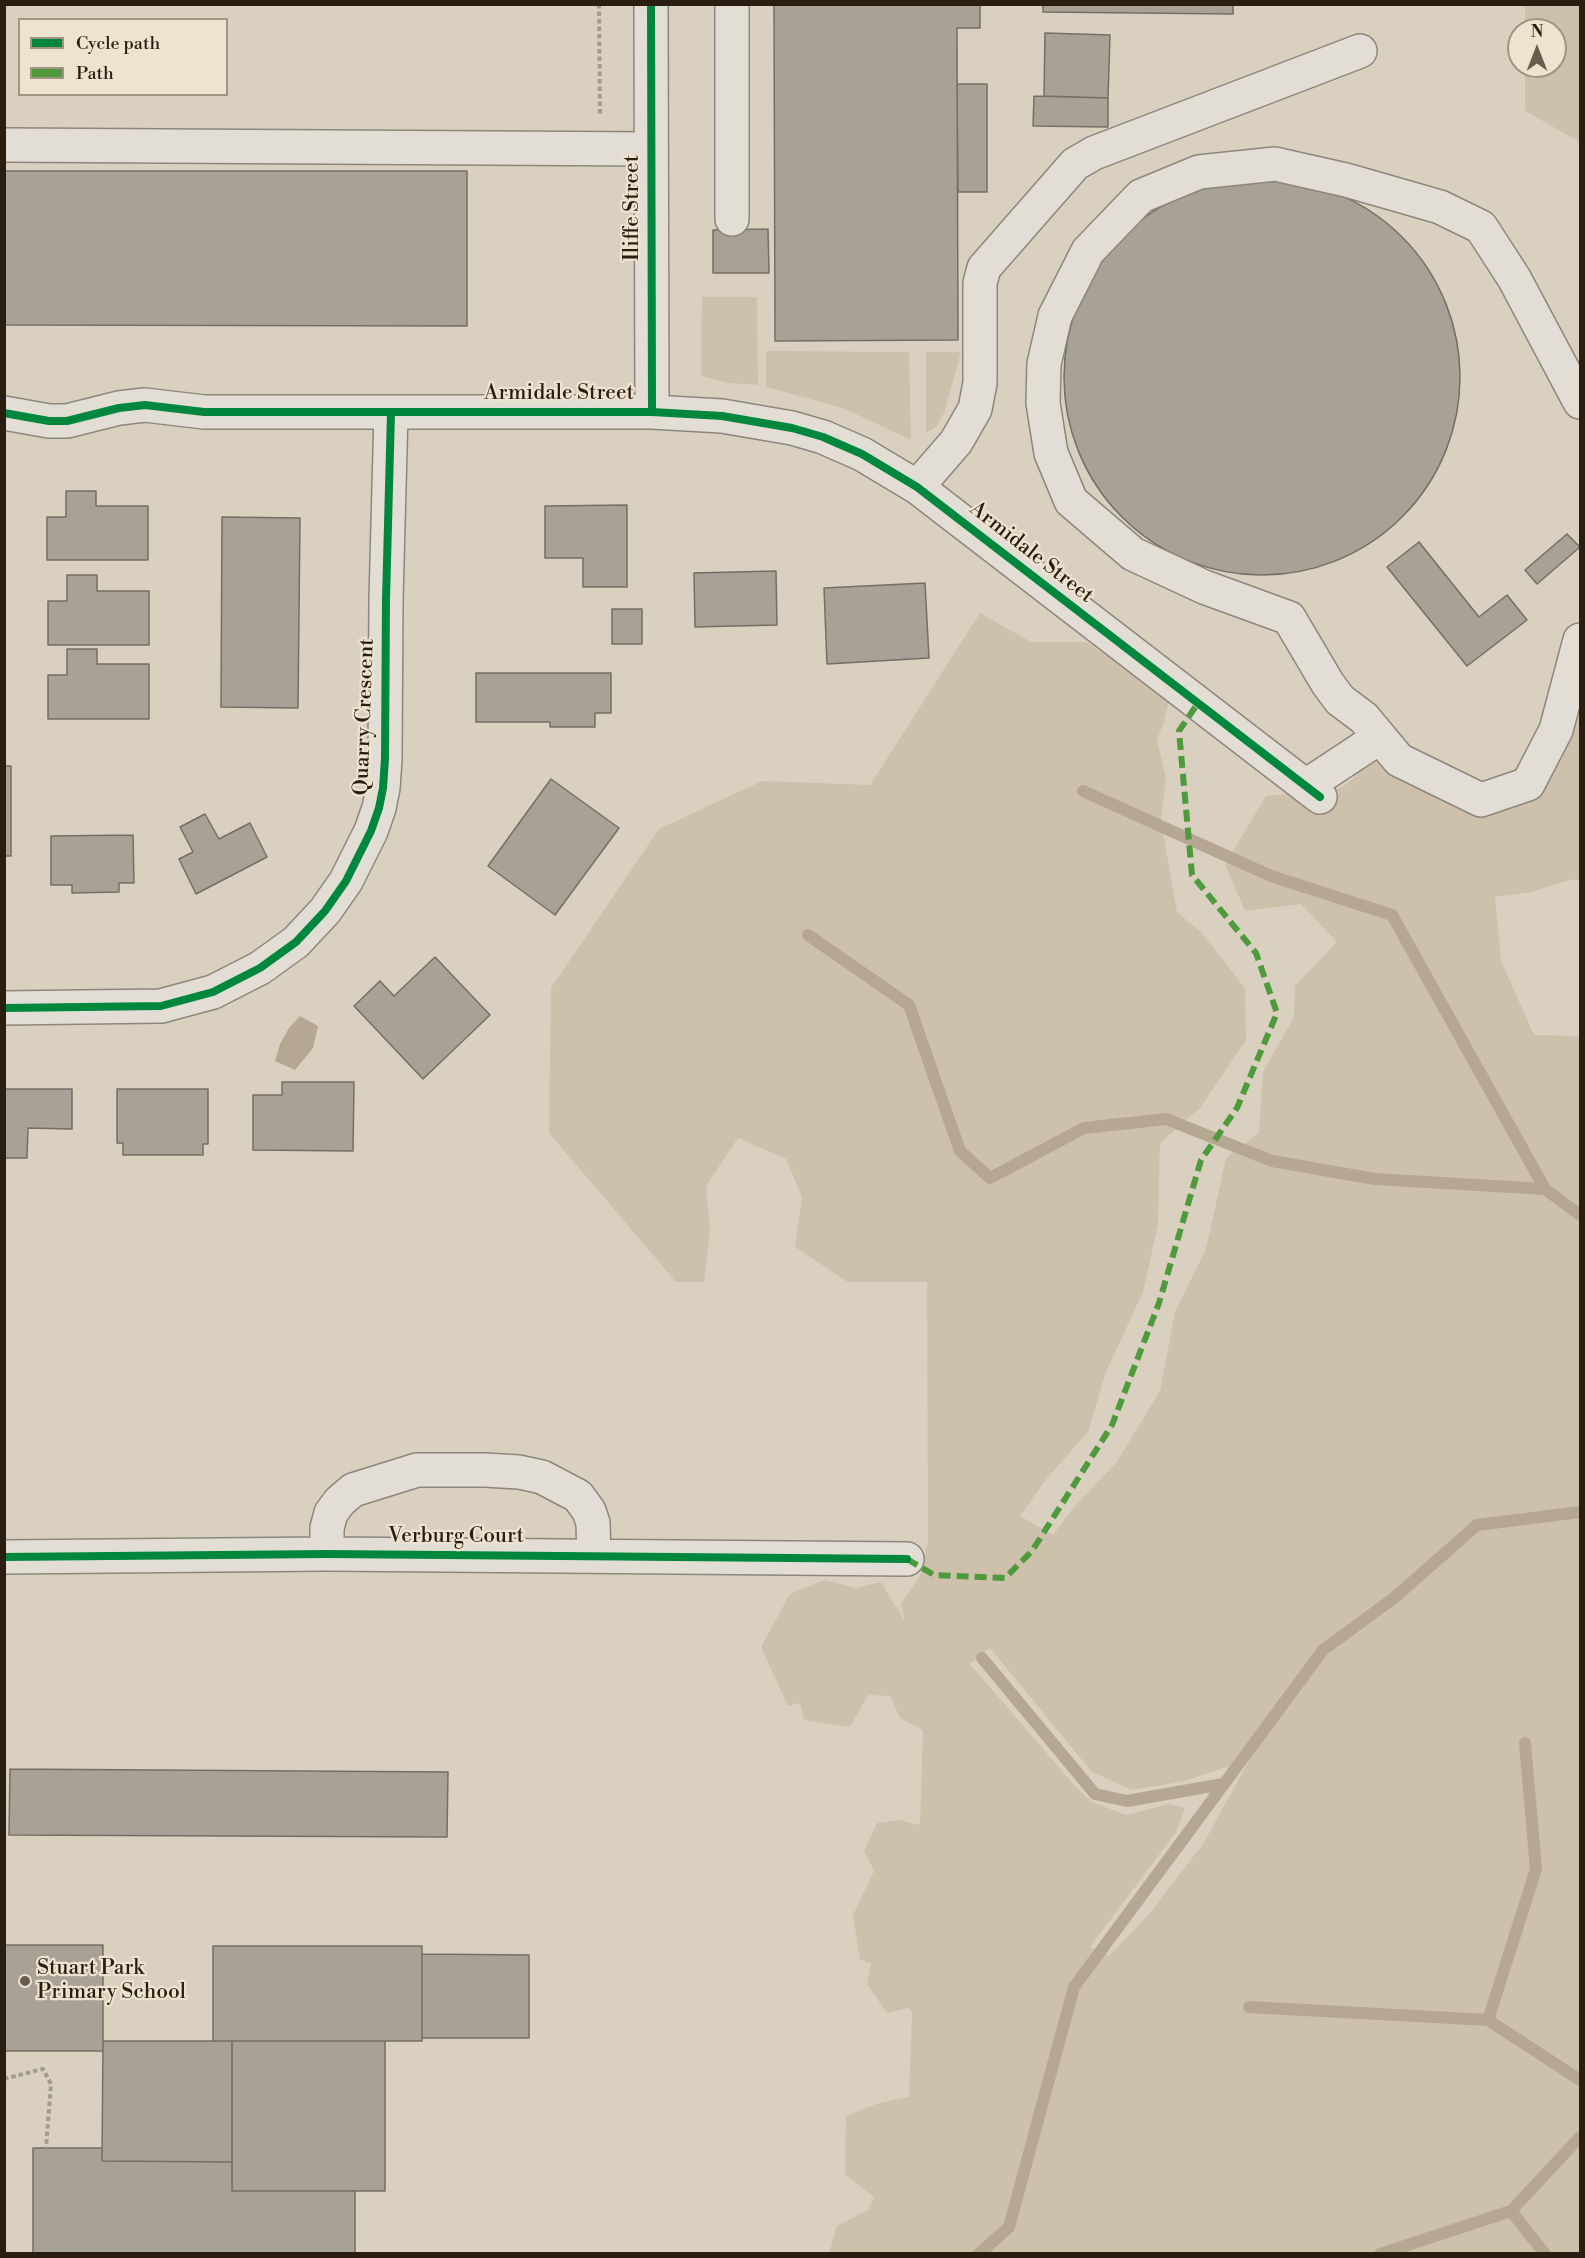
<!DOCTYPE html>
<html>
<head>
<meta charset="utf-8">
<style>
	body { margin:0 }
	#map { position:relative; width:1585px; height:2258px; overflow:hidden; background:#dad0c0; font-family:"Libre Bodoni",serif }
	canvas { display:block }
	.frame { position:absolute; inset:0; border:6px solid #2a1e11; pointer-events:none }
	.legend { position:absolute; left:18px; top:18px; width:210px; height:78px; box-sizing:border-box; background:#eee3cf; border:2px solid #a09483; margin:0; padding:8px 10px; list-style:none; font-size:18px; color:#2a1e11 }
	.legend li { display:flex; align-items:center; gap:12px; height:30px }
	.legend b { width:30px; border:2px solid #a09483 }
	.north { position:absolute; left:1507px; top:18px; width:60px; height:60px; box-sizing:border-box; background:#eee3cf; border:2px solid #a09483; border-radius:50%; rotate:0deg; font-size:16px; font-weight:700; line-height:24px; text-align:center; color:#2a1e11 }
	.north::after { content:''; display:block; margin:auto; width:21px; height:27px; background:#685c4e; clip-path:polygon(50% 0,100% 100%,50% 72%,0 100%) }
</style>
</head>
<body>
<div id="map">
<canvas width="1585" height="2258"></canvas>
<div class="frame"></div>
<ul class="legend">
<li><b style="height:8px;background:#00873e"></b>Cycle path</li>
<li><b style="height:8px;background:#4f9a3c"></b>Path</li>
</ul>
<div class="north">N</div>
</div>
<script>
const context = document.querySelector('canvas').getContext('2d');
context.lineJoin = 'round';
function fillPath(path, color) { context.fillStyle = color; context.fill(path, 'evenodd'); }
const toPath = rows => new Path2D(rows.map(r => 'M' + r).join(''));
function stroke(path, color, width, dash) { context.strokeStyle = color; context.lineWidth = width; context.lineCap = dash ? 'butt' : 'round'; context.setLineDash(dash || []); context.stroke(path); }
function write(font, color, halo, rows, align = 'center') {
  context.font = font + ' "Libre Bodoni",serif'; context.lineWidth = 4.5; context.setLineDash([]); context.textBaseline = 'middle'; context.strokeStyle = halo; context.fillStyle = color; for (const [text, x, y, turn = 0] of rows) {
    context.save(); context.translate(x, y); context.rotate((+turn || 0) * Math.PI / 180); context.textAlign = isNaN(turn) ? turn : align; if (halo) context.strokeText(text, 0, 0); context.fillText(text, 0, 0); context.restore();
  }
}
const green = toPath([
	[1525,5,1580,5,1580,142,1525,111,1525,66,1555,66,1555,30,1525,30],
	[702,297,757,297,758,385,728,383,701,376],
	[766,351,909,352,911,440,843,408,766,387],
	[926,352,961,352,944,413,936,427,926,433],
	[980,613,1031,642,1086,642,1170,696,1164,722,1157,740,1166,778,1161,821,1177,912,1201,932,1245,988,1246,1040,1200,1108,1160,1143,1158,1225,1143,1292,1106,1372,1088,1432,1048,1477,1020,1516,1053,1535,1073,1508,1116,1463,1160,1391,1175,1312,1206,1249,1226,1158,1259,1133,1263,1072,1294,1017,1295,986,1337,942,1301,904,1245,911,1225,864,1266,796,1341,788,1354,778,1372,755,1481,800,1528,784,1580,670,1580,882,1573,879,1531,892,1495,897,1501,961,1534,1035,1580,1036,1580,2253,829,2253,837,2226,868,2210,874,2197,845,2174,846,2116,879,2103,909,2097,912,2014,909,2008,887,2013,867,1984,871,1963,860,1960,853,1915,874,1871,864,1851,877,1823,899,1820,920,1825,923,1730,900,1718,890,1696,868,1695,850,1727,804,1720,800,1703,788,1706,761,1647,790,1594,825,1580,856,1588,881,1582,905,1622,901,1604,920,1576,928,1541,927,1282,848,1282,795,1247,802,1197,786,1159,738,1138,706,1186,710,1231,704,1282,676,1282,549,1133,551,988,659,829,762,781,870,785],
	[990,1648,1092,1772,1132,1790,1185,1781,1250,1759,1203,1844,1150,1913,1109,1956,1090,1947,1176,1832,1185,1808,1168,1804,1126,1815,1092,1802,1075,1786,970,1664]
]);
const water = toPath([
	[300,1016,318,1026,313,1048,295,1070,275,1061,280,1044,289,1028]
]);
const stream = toPath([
	[1083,791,1271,876,1392,915,1545,1189,1580,1215],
	[808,935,909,1005,960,1151,990,1178,1084,1128,1166,1119,1272,1161,1375,1179,1545,1189],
	[982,1658,1095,1794,1127,1801,1223,1784],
	[1249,2007,1488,2020,1580,2080],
	[1488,2020,1536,1869,1525,1743],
	[1511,2211,1545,2254],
	[979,2254,1009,2227,1074,1987,1323,1650,1394,1598,1477,1525,1580,1512],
	[1380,2254,1511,2211,1580,2137]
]);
const building = toPath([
	[774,4,980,4,980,28,957,28,958,340,775,341,774,4],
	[1043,4,1233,4,1233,14,1043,12,1043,4],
	[1045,33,1110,35,1108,98,1044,96,1045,33],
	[957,84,987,84,987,192,958,192,957,84],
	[1034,96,1108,98,1108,127,1033,126,1034,96],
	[4,171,467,171,467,326,4,325,4,171],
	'1064 377a198 198 0 1 1 396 0a198 198 0 1 1-396 0Z',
	[768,229,769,273,713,273,713,230,768,229],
	[66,491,96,491,96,506,148,506,148,560,47,560,47,517,66,517,66,491],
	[627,505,627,587,583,587,583,558,545,558,545,506,627,505],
	[222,517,300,518,298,708,221,707,222,517],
	[1567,534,1580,547,1537,584,1525,570,1567,534],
	[1419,542,1479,617,1507,595,1527,620,1467,666,1387,567,1419,542],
	[776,571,777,625,695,627,694,573,776,571],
	[67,575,97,575,97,591,149,591,149,645,48,645,48,601,67,601,67,575],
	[925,583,929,658,827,664,824,588,925,583],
	[612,609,642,609,642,644,612,644,612,609],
	[67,649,97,649,97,664,149,664,149,719,48,719,48,675,67,675,67,649],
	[476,673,611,673,611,713,595,713,595,727,550,727,550,722,476,722,476,673],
	[4,766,11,766,11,856,4,856,4,766],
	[551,779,619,828,555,915,488,866,551,779],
	[205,814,219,839,250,823,267,857,196,894,179,859,193,852,180,827,205,814],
	[133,835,134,883,119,883,119,892,72,893,72,885,51,885,51,836,133,835],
	[435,957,490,1015,423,1079,354,1006,380,981,394,996,435,957],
	[282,1082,354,1082,353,1151,253,1150,253,1095,282,1095,282,1082],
	[4,1089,72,1089,72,1129,28,1128,27,1158,4,1158,4,1089],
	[117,1089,208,1089,208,1144,203,1144,203,1155,123,1155,123,1143,117,1143,117,1089],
	[10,1769,448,1772,447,1837,9,1835,10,1769],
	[4,1945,103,1945,103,2051,4,2051,4,1945],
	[213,1946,422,1946,422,2041,213,2041,213,1946],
	[422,1954,529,1955,529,2038,422,2038,422,1954],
	[103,2041,232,2041,232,2162,102,2161,103,2041],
	[232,2041,385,2041,385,2191,232,2191,232,2041],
	[33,2148,102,2148,102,2161,232,2162,232,2191,355,2191,355,2254,33,2254,33,2148]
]);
const path = toPath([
	[599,4,600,115],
	[4,2079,43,2069,51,2084,46,2148]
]);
const minor = toPath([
	[651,4,652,412],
	[732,4,732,219],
	[4,145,651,149],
	[1580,402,1514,278,1481,227,1440,207,1346,180,1275,164,1199,172,1141,196,1088,251,1055,316,1044,364,1043,403,1051,453,1071,501,1133,554,1204,587,1289,618,1328,684,1340,700,1364,718,1399,760,1481,800,1528,784,1556,730,1580,640],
	[4,413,49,421,67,421,119,408,145,405,204,412,652,412,722,416,792,428,823,437,862,454,917,487,1320,797],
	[917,487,956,442,975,409,980,383,980,283,984,268,1075,164,1094,153,1360,51],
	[1306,786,1380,737],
	[4,1008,161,1006,213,992,260,968,296,942,325,911,346,881,371,831,379,808,383,788,385,759,386,599,391,413],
	[327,1554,327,1528,331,1513,340,1501,353,1490,417,1470,485,1470,519,1472,542,1477,578,1496,589,1511,593,1523,594,1556],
	[4,1557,327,1554,907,1559]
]);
const quiet = toPath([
	[907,1559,934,1575,1005,1578,1032,1551,1112,1425,1159,1303,1201,1160,1237,1108,1277,1013,1256,953,1192,875,1179,731,1198,703]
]);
const cycleway = toPath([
	[651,4,652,412],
	[4,413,49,421,67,421,119,408,145,405,204,412,652,412,722,416,792,428,823,437,862,454,917,487,1320,797],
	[4,1008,161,1006,213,992,260,968,296,942,325,911,346,881,371,831,379,808,383,788,385,759,386,599,391,413],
	[4,1557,327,1554,907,1559]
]);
const markers = [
	[25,1981,6,"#685c4e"]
];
const streetNames = [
	["Iliffe Street",633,208,-90],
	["Armidale Street",559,394],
	["Armidale Street",1031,553,38],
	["Quarry Crescent",365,717,-88],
	["Verburg Court",456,1537]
];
const poiNames = [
	["Stuart Park",37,1969],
	["Primary School",37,1993]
];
fillPath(green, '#cec1ab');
fillPath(water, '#b5a791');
stroke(stream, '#b5a791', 12);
fillPath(building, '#a8a195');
stroke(building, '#756e64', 1.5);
stroke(minor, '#8e867c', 36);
stroke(path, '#a19b94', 4, [4.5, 3]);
stroke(minor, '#e2ded5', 33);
stroke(quiet, '#4f9a3c', 6, [12, 6]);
stroke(cycleway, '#00873e', 8);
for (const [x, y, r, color] of markers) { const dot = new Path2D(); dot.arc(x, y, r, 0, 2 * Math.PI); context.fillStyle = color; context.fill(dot); stroke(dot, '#eee3cf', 2); }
write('21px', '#2a1e11', '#eee3cf', streetNames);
write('21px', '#2a1e11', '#eee3cf', poiNames, 'left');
</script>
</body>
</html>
